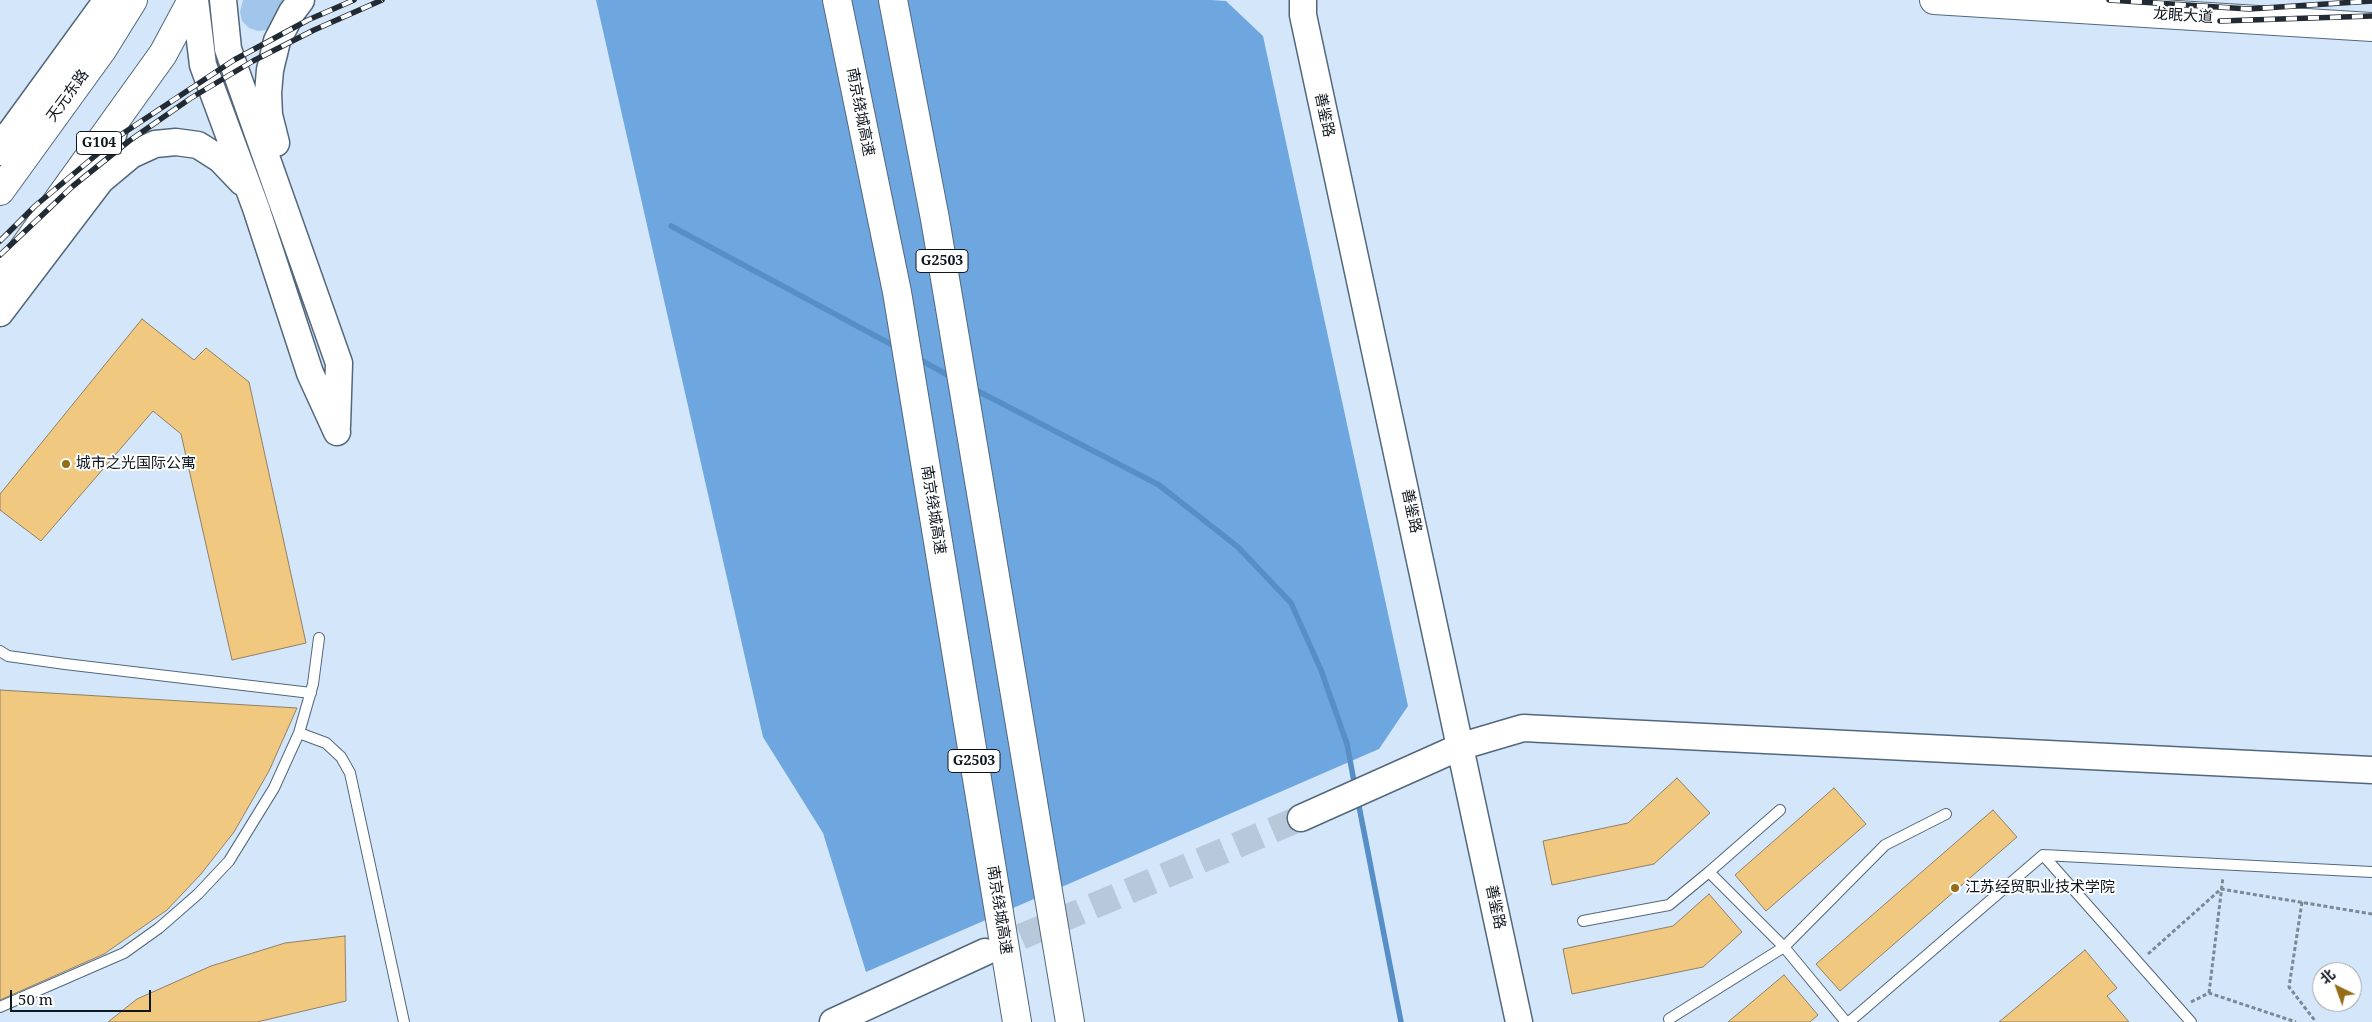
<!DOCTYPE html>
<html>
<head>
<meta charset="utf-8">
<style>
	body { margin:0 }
	#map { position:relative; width:2372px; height:1022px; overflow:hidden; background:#d4e7fa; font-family:"Noto Serif","Noto Sans SC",serif }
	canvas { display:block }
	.north { position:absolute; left:2312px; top:962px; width:50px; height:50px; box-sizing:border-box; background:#fff; border:1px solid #9fa2a5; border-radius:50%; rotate:318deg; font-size:14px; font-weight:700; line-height:20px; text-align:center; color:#0e161e }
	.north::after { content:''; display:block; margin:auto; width:18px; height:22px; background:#956d17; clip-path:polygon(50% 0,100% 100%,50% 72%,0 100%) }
	.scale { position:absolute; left:10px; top:990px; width:141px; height:22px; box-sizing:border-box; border:2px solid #0e161e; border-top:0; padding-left:6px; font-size:15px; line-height:18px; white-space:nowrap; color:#0e161e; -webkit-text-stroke:4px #fff; paint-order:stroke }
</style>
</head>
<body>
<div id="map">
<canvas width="2372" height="1022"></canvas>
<div class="north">北</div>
<div class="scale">50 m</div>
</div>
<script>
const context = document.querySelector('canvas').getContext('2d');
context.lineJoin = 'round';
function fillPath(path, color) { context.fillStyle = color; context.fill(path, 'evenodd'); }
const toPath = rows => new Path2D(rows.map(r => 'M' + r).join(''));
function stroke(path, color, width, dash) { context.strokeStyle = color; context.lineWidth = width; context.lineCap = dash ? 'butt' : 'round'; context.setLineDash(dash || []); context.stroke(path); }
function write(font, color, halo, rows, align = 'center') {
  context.font = font + ' "Noto Serif","Noto Sans SC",serif'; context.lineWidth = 4; context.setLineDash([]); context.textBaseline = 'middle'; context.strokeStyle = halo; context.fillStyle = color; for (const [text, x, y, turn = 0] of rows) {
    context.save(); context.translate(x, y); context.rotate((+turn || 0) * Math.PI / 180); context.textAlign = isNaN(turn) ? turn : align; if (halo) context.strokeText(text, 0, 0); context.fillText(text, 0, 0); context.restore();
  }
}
const green = toPath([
	[243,0,290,0,276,25,267,30,258,31,249,28,242,21,240,12]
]);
const forest = toPath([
	[596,0,1211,0,1226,1,1263,36,1408,706,1379,749,866,972,823,833,763,737]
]);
const stream = toPath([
	[671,226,898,348],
	[917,358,953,378],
	[972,388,1159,485,1238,547,1291,603,1321,670,1347,744,1355,787],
	[1358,801,1401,1022]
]);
const building = toPath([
	[142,319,194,360,206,348,249,382,306,643,232,660,181,434,153,411,41,541,0,510,0,494,142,319],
	[0,690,297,708,269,771,234,832,201,874,167,910,104,954,0,1000,0,690],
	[1677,778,1710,813,1654,864,1552,885,1543,841,1628,823,1677,778],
	[1834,788,1866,824,1766,911,1735,875,1834,788],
	[1993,810,2017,837,1840,991,1816,964,1993,810],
	[1709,894,1742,932,1703,967,1572,994,1563,949,1673,926,1709,894],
	[345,936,346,1001,257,1022,108,1022,137,999,211,966,285,943,345,936],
	[2085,950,2117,988,2107,996,2129,1022,1999,1022,2085,950],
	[1784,975,1818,1015,1810,1022,1728,1022,1784,975]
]);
const tertiaryTunnel = toPath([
	[985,952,1301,818]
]);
const path = toPath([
	[2302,902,2289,987,2316,1022],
	[2148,954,2221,889,2372,914],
	[2209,993,2223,877],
	[2191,1002,2209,993,2296,1022]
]);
const service = toPath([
	[0,651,8,656,65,664,311,693],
	[299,733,326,743,341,757,350,773,404,1022],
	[2043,855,2372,872],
	[1709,872,1780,810],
	[1583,921,1669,905,1709,872,1784,947,1846,1022],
	[0,1007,124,953,159,928,198,894,229,861,274,788,299,733,313,684,319,638],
	[1669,1019,1784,947,1885,845,1946,814],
	[1849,1022,2043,855,2191,1022]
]);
const tertiary = toPath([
	[195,0,203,65,256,208,310,373,337,432],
	[223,0,228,49,339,363,337,426],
	[1303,0,1303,15,1519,1022],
	[276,143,269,115,268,93,270,70,277,41,292,12,301,0],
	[0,147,107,0],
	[101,180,131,155,155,144,176,142,198,145,220,159,242,182],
	[0,313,101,180,117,120],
	[1301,818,1462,746,1523,728,2372,770],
	[833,1022,985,952]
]);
const primary = toPath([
	[1934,0,2372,27]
]);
const trunk = toPath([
	[0,151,8,136],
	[0,191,102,50,133,0],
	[0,281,163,54,192,0]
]);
const motorway = toPath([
	[837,0,897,292,1017,1022],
	[893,0,935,219,1070,1022]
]);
const rail = toPath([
	[2109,0,2249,9,2372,1],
	[2220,21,2372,16],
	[0,241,35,206,119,136,234,60,308,20,354,0],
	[0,255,73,186,129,141,191,98,253,61,314,30,382,0]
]);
const markers = [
	[66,464,5,"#956d17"],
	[1955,888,5,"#956d17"]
];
const shields = [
	[99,143,45],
	[942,261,52],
	[974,761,52]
];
const shieldNames = [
	["G104",99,143],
	["G2503",942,261],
	["G2503",974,761]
];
const streetNames = [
	["龙眠大道",2183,16,4],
	["天元东路",68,96,-54],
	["南京绕城高速",860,112,79],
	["善鉴路",1324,115,78],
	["南京绕城高速",933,510,81],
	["善鉴路",1411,511,78],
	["善鉴路",1495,907,78],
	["南京绕城高速",999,910,81]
];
const poiNames = [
	["城市之光国际公寓",76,464],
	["江苏经贸职业技术学院",1965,888]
];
fillPath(green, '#a2c6eb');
fillPath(forest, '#6ea7df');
stroke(stream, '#568ec5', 5.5);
fillPath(building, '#f1c880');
stroke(building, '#8f8067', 1);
stroke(tertiaryTunnel, '#b6c8d9', 26, [26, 13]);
stroke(service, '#53677c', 12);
stroke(tertiary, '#53677c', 29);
stroke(primary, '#53677c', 30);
stroke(trunk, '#53677c', 30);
stroke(motorway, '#53677c', 30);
stroke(path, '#7b8997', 3, [4, 2.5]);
stroke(service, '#fff', 10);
stroke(tertiary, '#fff', 26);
stroke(primary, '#fff', 28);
stroke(trunk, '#fff', 28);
stroke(motorway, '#fff', 28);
stroke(rail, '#222b34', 5.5);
stroke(rail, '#fff', 4, [11]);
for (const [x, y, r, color] of markers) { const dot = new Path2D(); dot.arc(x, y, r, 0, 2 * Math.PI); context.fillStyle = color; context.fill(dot); stroke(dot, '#fff', 2); }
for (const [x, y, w] of shields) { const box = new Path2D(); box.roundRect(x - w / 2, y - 11.5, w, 23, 4); context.fillStyle = '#fff'; context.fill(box); stroke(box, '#0e161e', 1); }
write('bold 14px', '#0e161e', null, shieldNames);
write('15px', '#0e161e', '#fff', streetNames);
write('15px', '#0e161e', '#fff', poiNames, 'left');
</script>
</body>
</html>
